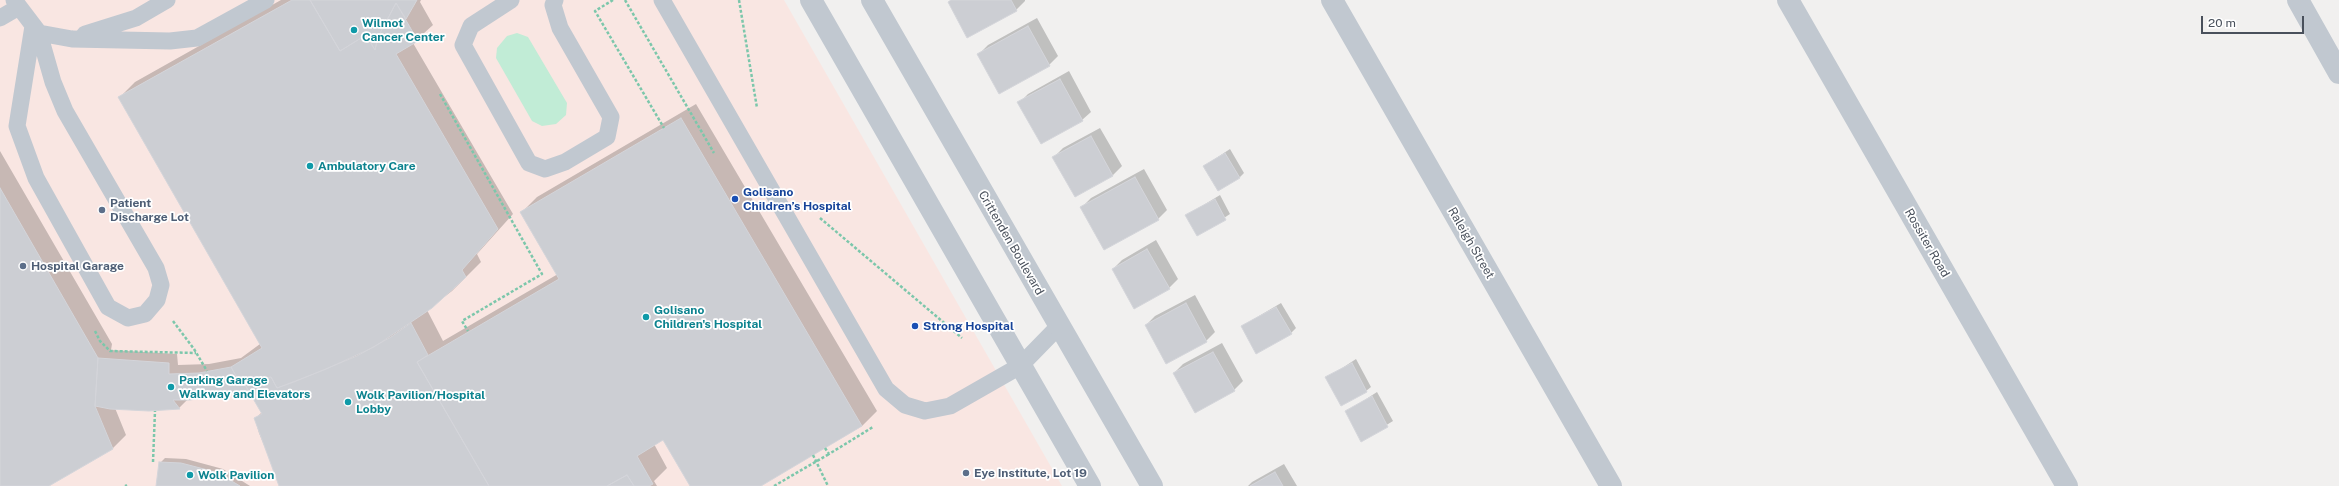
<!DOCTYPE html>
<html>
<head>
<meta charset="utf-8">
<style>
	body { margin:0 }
	#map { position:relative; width:2339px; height:486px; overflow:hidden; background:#f1f0ef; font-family:"Public Sans",sans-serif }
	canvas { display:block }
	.scale { position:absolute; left:2201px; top:16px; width:103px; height:18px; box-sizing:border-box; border:2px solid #49505b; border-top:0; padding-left:5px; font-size:12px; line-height:14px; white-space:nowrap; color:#49505b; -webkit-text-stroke:3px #fff; paint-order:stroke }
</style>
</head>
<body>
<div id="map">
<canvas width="2339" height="486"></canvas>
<div class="scale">20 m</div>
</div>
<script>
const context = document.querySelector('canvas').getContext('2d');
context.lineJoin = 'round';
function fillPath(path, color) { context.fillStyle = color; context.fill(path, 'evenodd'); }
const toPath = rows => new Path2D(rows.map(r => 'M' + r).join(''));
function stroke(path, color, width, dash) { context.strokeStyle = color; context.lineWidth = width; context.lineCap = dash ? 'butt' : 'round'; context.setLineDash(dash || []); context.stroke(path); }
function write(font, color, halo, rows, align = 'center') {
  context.font = font + ' "Public Sans",sans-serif'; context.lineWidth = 3.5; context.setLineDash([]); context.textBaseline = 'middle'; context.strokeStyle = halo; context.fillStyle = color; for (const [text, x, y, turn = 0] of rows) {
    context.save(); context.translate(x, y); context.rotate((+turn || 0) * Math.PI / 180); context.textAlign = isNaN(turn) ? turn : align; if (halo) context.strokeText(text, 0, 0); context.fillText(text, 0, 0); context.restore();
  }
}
const medical = toPath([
	[0,0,784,0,1062,486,0,486]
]);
const green = toPath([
	[517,33,528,37,567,103,566,115,556,124,542,126,532,121,496,58,497,48,507,36]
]);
const shadow = toPath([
	[281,0,421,0,420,2,433,25,413,43,513,214,477,254,481,262,452,291,427,310,443,341,558,274,522,212,537,197,696,104,877,411,862,426,759,486,691,486,664,438,654,444,667,468,654,481,657,486,281,486,259,433,255,419,262,412,248,389,226,394,187,397,188,399,179,408,115,408,126,435,113,448,47,486,0,486,0,151,112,344,111,350,177,354,178,365,209,364,241,358,260,344,120,97,135,82],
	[951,0,1025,0,1025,1,1016,10,949,2],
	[1037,18,1058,56,1049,65,999,92,979,54,988,45],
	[1069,71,1091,112,1082,120,1019,103,1028,94],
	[1100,128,1122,166,1113,175,1075,196,1054,157,1063,148],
	[1230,149,1244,173,1239,178,1204,166],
	[1144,169,1167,210,1158,219,1082,207,1091,198],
	[1220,195,1230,214,1198,235,1187,215],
	[1156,240,1178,279,1169,288,1113,269,1122,260],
	[1195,295,1215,332,1206,341,1146,325,1155,316],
	[1281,303,1296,328,1291,333,1242,326],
	[1222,343,1243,381,1234,390,1174,373,1183,364],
	[1356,359,1371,387,1366,391,1327,378],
	[1377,392,1393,421,1362,440,1346,412],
	[165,458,186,459,223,469,250,486,157,486,160,463],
	[1284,464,1297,486,1248,486,1252,482]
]);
const building = toPath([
	[292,0,310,0,340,51,366,35,375,50,378,37,396,3,418,41,396,54,498,229,462,270,466,277,432,308,374,347,324,370,277,388,271,377,240,383,231,367,262,348,118,97,292,0],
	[310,0,417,0,406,19,396,3,378,37,375,50,366,35,340,51,310,0],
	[951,0,1011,0,1017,11,967,38,948,2,951,0],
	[1028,26,1050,66,999,94,977,54,1028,26],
	[1060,79,1083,121,1041,144,1017,102,1060,79],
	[681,118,862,426,761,486,690,486,663,440,637,456,653,484,649,486,634,486,627,475,607,486,489,486,417,362,559,279,520,212,681,118],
	[1091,136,1113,176,1075,197,1052,157,1091,136],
	[1225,153,1240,178,1218,191,1203,166,1225,153],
	[1135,177,1159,220,1104,250,1080,207,1135,177],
	[0,188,98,358,95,406,113,449,49,486,0,486,0,188],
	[1215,199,1226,220,1197,236,1185,215,1215,199],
	[1147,249,1170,289,1134,309,1112,269,1147,249],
	[1186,303,1207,342,1166,364,1145,325,1186,303],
	[1276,307,1292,334,1256,354,1241,326,1276,307],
	[411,323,428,355,417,362,489,486,279,486,254,418,262,414,244,383,271,377,277,388,294,382,357,356,391,337,411,323],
	[1213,352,1235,391,1195,413,1173,373,1213,352],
	[98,358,169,363,169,374,199,373,231,367,240,383,244,383,248,390,190,400,173,400,180,409,149,411,110,409,95,406,98,358],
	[1352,363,1367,392,1341,406,1325,377,1352,363],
	[1372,396,1388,427,1361,442,1345,411,1372,396],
	[159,462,181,463,204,469,218,473,240,486,156,486,159,462],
	[1275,472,1283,486,1250,486,1275,472],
	[627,475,634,486,607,486,627,475]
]);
const path = toPath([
	[613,0,595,11,664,128],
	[625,0,714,153],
	[739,0,757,108],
	[440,94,542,274,462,321,468,331],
	[820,218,962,338],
	[173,321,194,349,207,371],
	[95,331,100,341,110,351,196,353],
	[825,448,829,454,873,427],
	[813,455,828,486],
	[153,462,155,411],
	[125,486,127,485],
	[774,486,829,454]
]);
const service = toPath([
	[14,0,39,33,72,39,170,41,197,38,266,0],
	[511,0,471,26,463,45,529,163,545,169,565,162,607,137,611,117,560,28,553,5,555,0],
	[662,0,886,389,905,405,925,411,950,406,1020,366,1059,326],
	[0,18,19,7],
	[33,26,17,126,36,178,108,307,128,318,145,314,157,300,161,285,156,268,65,111,53,82,39,33],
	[85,34,136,18,167,0]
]);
const minor = toPath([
	[1332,0,1611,486],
	[1788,0,2067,486],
	[2298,0,2339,73]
]);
const tertiary = toPath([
	[811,0,1090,486],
	[872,0,1152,486]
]);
const markers = [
	[354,30,4,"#0f9aa8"],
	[310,166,4,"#0f9aa8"],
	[735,199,4,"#1a4fb4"],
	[102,210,4,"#5c6f8a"],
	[23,266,4,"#5c6f8a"],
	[646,317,4,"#0f9aa8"],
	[915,326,4,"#1a4fb4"],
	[171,387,4,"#0f9aa8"],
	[348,402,4,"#0f9aa8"],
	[966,473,4,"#5c6f8a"],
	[190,475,4,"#0f9aa8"]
];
const cultureNames = [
	["Wilmot",362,23],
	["Cancer Center",362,37],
	["Ambulatory Care",318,166],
	["Golisano",654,310],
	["Children's Hospital",654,324],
	["Parking Garage",179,380],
	["Walkway and Elevators",179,394],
	["Wolk Pavilion/Hospital",356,395],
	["Lobby",356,409],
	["Wolk Pavilion",198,475]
];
const transitNames = [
	["Golisano",743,192],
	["Children’s Hospital",743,206],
	["Strong Hospital",923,326]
];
const serviceNames = [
	["Patient",110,203],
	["Discharge Lot",110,217],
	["Hospital Garage",31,266],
	["Eye Institute, Lot 19",974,473]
];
const streetNames = [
	["Crittenden Boulevard",1011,243,60],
	["Raleigh Street",1471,243,60],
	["Rossiter Road",1927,243,60]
];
fillPath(medical, '#f9e6e2');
fillPath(green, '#c1ecd6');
fillPath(shadow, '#0003');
fillPath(building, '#ccced3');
stroke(building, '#d4d5da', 1);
stroke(path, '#7cc7ab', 2.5, [3, 2]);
stroke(service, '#c1c8d0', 17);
stroke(minor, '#c1c8d0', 22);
stroke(tertiary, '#c1c8d0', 22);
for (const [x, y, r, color] of markers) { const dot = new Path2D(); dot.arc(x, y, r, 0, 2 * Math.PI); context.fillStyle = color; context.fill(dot); stroke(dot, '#fff', 1.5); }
write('bold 12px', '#0d838f', '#fff', cultureNames, 'left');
write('bold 12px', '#164399', '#fff', transitNames, 'left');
write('bold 12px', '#4e5e75', '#fff', serviceNames, 'left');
write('12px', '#49505b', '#fff', streetNames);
</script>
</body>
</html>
